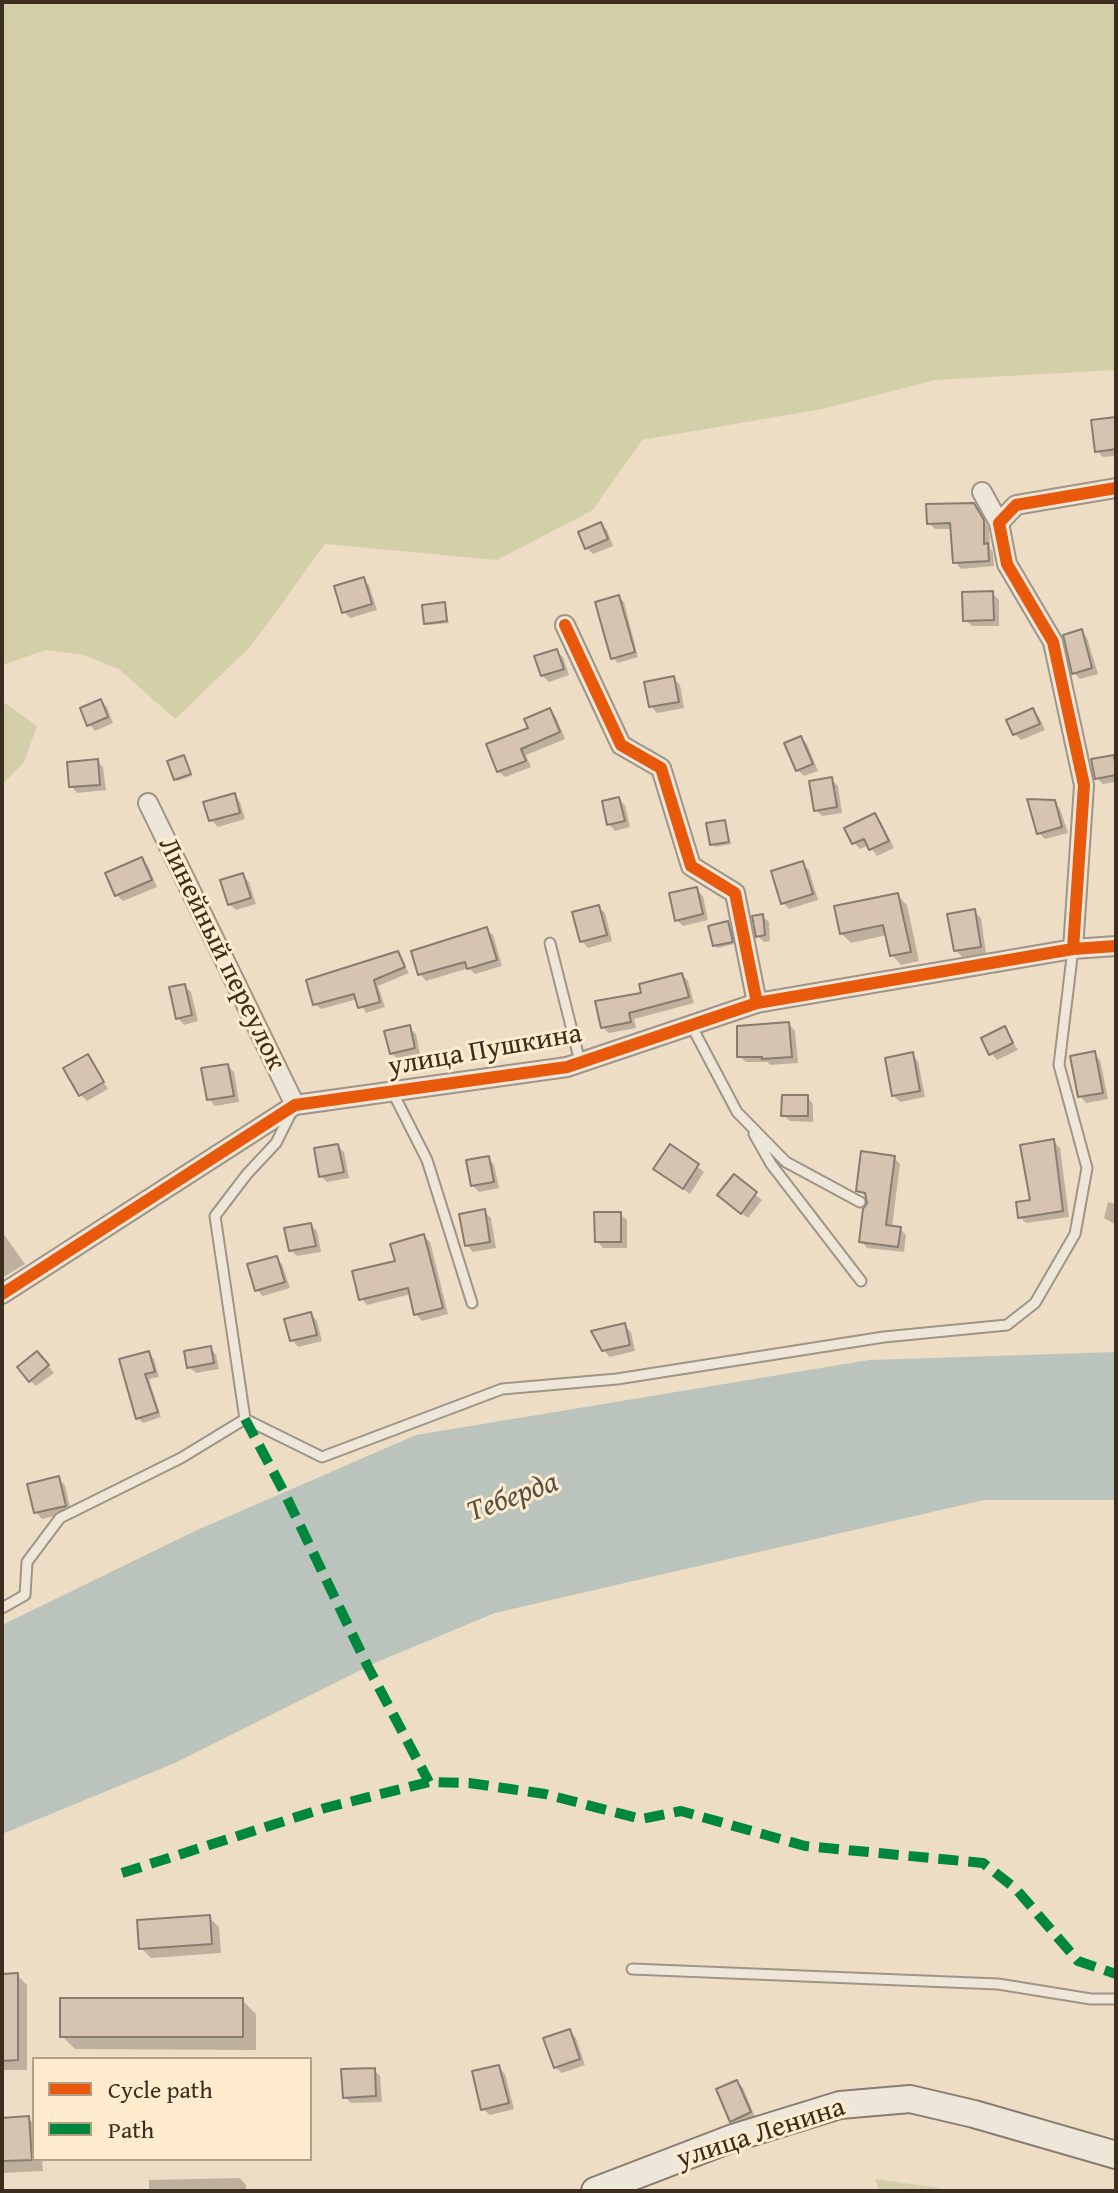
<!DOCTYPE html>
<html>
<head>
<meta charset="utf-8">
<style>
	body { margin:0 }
	#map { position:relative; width:1118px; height:2193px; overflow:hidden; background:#eeddc5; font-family:"Gentium Book Plus",serif }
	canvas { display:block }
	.frame { position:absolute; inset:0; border:4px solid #3b2e1f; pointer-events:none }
	.legend { position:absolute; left:32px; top:2057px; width:280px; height:104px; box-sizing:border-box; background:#ffebce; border:2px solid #b19f88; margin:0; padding:10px 14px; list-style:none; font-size:24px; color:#3b2e1f }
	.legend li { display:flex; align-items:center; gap:16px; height:40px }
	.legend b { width:40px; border:2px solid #b19f88 }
</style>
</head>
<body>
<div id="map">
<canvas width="1118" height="2193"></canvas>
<div class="frame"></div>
<ul class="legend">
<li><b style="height:10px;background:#e8590c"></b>Cycle path</li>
<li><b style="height:10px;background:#00873e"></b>Path</li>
</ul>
</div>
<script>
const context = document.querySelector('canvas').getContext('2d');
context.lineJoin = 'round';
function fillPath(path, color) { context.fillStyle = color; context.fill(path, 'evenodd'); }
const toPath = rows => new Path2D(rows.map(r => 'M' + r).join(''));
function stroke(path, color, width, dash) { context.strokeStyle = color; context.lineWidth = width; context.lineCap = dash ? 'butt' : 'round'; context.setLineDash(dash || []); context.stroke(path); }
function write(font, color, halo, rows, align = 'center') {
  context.font = font + ' "Gentium Book Plus",serif'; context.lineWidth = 6; context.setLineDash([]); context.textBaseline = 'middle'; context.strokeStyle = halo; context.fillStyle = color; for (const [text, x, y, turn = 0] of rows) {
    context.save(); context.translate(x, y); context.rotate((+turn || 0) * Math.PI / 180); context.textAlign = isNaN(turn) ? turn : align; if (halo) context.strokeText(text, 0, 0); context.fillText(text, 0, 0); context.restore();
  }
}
const green = toPath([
	[2,2,1116,2,1116,370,935,380,822,409,642,440,593,510,497,560,325,544,251,646,175,719,120,670,84,655,46,650,5,664,2,672],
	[2,701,37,726,24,762,2,785],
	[875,2179,960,2191,879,2191]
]);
const water = toPath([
	[1116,1352,1116,1500,984,1500,495,1613,377,1662,175,1763,2,1834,2,1625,195,1531,416,1435,869,1360]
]);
const shadow = toPath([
	[1116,419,1116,456,1103,457,1097,451],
	[974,505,989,528,990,548,993,552,994,566,961,569,955,562,952,529,935,529,929,523],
	[600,524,607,530,613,546,593,554,587,548],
	[363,579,369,585,377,610,350,618,344,612],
	[992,593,999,600,999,626,972,626,965,620],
	[619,597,624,602,638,657,618,663,613,658],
	[444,604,449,623,428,625,426,623],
	[1081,631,1087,638,1098,674,1080,679,1074,673],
	[556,651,563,657,569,675,549,682,542,675],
	[674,679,680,685,684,708,657,713,651,706],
	[101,701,107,707,113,723,95,731,89,724],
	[550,710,556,717,565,739,526,755,531,767,505,777,498,771,531,729],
	[1033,711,1039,717,1045,730,1021,740,1015,734],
	[801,738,807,744,818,771,804,776,798,770],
	[184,757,192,776,178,781,175,779],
	[1114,757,1116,759,1116,782,1103,784,1097,778],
	[97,761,103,767,106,790,77,793,71,786],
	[831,779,838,786,842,813,822,816,816,810],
	[234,795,240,802,245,819,218,827,211,820],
	[618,799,625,805,630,827,615,831,609,824],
	[1054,802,1060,809,1068,833,1045,839,1039,833],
	[875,815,881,822,894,848,877,856,869,845,860,849,854,843],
	[725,822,731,844,715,847,712,844],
	[142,860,148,866,157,887,123,901,117,895],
	[802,864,809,870,818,900,789,909,783,903],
	[242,875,249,882,256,904,236,910,229,904],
	[696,889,703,896,708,920,683,926,677,920],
	[897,895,907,905,919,961,901,965,892,955,887,935,851,943,841,933],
	[598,907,605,913,612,941,588,948,582,941],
	[974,912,981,918,986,953,962,957,956,950],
	[762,916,769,922,770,941,764,942,758,936],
	[728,924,734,944,718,948,715,945],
	[486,929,493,935,502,966,475,974,469,968,426,981,420,974],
	[398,954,409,973,378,986,385,1007,366,1013,358,999,321,1009,315,1004],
	[682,975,688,981,694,1003,634,1019,636,1028,609,1033,602,1027,644,994],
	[184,986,191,992,198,1021,184,1025,178,1018],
	[789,1024,795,1031,798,1063,770,1065,768,1062,746,1062,739,1056],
	[409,1028,416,1034,420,1054,398,1059,391,1053],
	[1004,1029,1018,1050,997,1060,991,1053],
	[1094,1054,1100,1060,1108,1099,1086,1103,1080,1096],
	[912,1055,918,1061,925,1097,900,1102,894,1096],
	[87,1056,108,1089,87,1101,81,1095],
	[228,1066,234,1072,239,1102,215,1106,209,1099],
	[807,1097,813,1104,813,1122,790,1121,783,1115],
	[1054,1142,1060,1148,1069,1217,1026,1223,1020,1217,1032,1202],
	[338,1146,344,1152,349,1178,327,1182,321,1176],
	[671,1147,704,1172,690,1194,656,1169],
	[488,1158,494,1165,499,1188,479,1192,472,1185],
	[894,1158,900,1164,892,1227,900,1229,906,1235,904,1252,867,1248,861,1241,870,1201,869,1198,858,1190],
	[734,1177,762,1200,748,1218,726,1201],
	[1108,1202,1116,1204,1116,1225,1104,1218],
	[485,1212,491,1218,496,1248,473,1252,467,1245],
	[620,1214,627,1220,627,1248,603,1248,597,1241],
	[310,1225,317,1231,321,1252,297,1256,291,1250],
	[3,1233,25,1264,2,1278,2,1234],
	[424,1236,430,1242,448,1314,422,1321,416,1314,411,1294,367,1305,361,1298],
	[276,1258,282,1264,290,1288,263,1296,257,1290],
	[311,1314,317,1321,322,1341,298,1347,292,1340],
	[625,1326,631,1332,635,1351,610,1357,603,1350],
	[210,1348,216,1355,219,1369,196,1373,189,1367],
	[149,1353,154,1359,159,1377,149,1379,161,1417,143,1423,138,1418,122,1361],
	[43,1360,54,1373,36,1386,30,1380],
	[58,1479,65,1485,71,1512,42,1519,36,1512],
	[209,1917,219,1927,221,1953,151,1958,141,1948],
	[17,1975,27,1985,27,2070,2,2070,2,1976],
	[242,2000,256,2014,256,2050,75,2049,62,2036],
	[569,2031,576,2038,585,2065,562,2073,555,2067],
	[498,2067,505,2074,514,2109,490,2115,483,2109],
	[374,2070,380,2076,382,2102,351,2103,345,2097],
	[737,2082,743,2088,756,2119,738,2127,732,2120],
	[28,2118,34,2124,34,2159,42,2159,43,2171,2,2173,2,2120],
	[240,2178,246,2185,246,2191,149,2191,149,2180]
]);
const building = toPath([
	[1116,417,1116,449,1095,452,1091,420,1116,417],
	[974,503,984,520,984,544,988,543,989,561,953,563,950,523,927,524,926,504,974,503],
	[601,522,608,539,585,549,578,532,601,522],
	[364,577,372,604,342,613,334,586,364,577],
	[993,591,994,620,963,621,962,592,993,591],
	[619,595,635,652,611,659,595,602,619,595],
	[445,602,447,621,424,624,422,605,445,602],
	[1082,629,1092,668,1072,674,1063,635,1082,629],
	[557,649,564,669,541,676,534,656,557,649],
	[674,676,679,702,649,707,644,682,674,676],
	[101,699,108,717,87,726,80,708,101,699],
	[550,708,560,732,521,749,526,761,497,772,486,744,528,728,524,719,550,708],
	[1033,708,1040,724,1013,735,1006,720,1033,708],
	[801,736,813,764,796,771,784,743,801,736],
	[184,755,191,774,174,780,167,761,184,755],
	[1114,755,1116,775,1095,779,1091,759,1114,755],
	[98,759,100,785,69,787,67,762,98,759],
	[832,777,837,807,814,811,809,781,832,777],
	[235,793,240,813,209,821,203,802,235,793],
	[619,797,625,821,607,825,602,801,619,797],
	[1027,799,1055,800,1062,827,1037,834,1027,799],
	[875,813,889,841,869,850,864,839,852,844,844,828,875,813],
	[725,820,729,842,710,845,706,823,725,820],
	[142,857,152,880,115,896,105,873,142,857],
	[803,861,813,894,781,904,771,871,803,861],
	[243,873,251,898,228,905,220,880,243,873],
	[697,887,703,914,675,921,669,893,697,887],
	[898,893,911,952,890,956,883,925,840,934,834,906,898,893],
	[599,905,607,935,580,942,572,912,599,905],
	[975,909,981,947,954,951,947,914,975,909],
	[763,914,765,935,756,937,752,916,763,914],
	[728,921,733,942,713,946,708,926,728,921],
	[487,927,497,960,467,969,465,962,418,975,411,951,487,927],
	[398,951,405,967,374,980,380,1002,358,1008,354,994,313,1005,306,980,398,951],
	[682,973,689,997,629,1013,631,1022,601,1028,595,1001,641,993,639,984,682,973],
	[185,984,192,1015,176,1019,169,987,185,984],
	[789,1022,792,1057,762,1059,762,1057,737,1057,737,1026,789,1022],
	[410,1025,415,1048,390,1054,384,1031,410,1025],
	[1005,1026,1013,1043,989,1055,981,1038,1005,1026],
	[1095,1051,1103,1093,1078,1097,1070,1056,1095,1051],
	[913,1052,920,1091,892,1096,885,1058,913,1052],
	[88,1054,104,1082,79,1096,63,1068,88,1054],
	[228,1064,234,1096,207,1100,201,1068,228,1064],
	[782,1095,808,1095,808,1116,781,1116,782,1095],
	[1054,1139,1063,1211,1018,1218,1016,1202,1030,1200,1020,1145,1054,1139],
	[338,1144,344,1172,319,1177,314,1148,338,1144],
	[670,1144,699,1164,683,1189,653,1169,670,1144],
	[861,1151,895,1156,886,1225,901,1227,898,1247,859,1242,863,1209,867,1203,865,1193,856,1191,861,1151],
	[489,1156,494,1182,471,1186,466,1160,489,1156],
	[734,1174,757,1192,741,1214,717,1195,734,1174],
	[485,1209,490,1242,465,1246,459,1214,485,1209],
	[594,1212,621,1212,621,1242,595,1242,594,1212],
	[311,1223,316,1246,289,1251,284,1228,311,1223],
	[424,1234,443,1308,414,1315,408,1288,359,1300,352,1271,395,1261,390,1244,424,1234],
	[277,1256,285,1282,255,1291,247,1264,277,1256],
	[311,1312,317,1335,290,1341,284,1319,311,1312],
	[625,1323,630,1345,602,1351,591,1331,625,1323],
	[211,1346,214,1363,187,1368,184,1351,211,1346],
	[37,1351,49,1365,29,1382,17,1367,37,1351],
	[149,1351,155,1372,145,1374,158,1412,136,1419,119,1359,149,1351],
	[59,1476,66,1506,34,1513,27,1484,59,1476],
	[210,1915,212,1944,139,1949,137,1920,210,1915],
	[18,1973,18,2060,2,2061,2,1974,18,1973],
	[60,1998,243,1998,243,2037,60,2037,60,1998],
	[570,2029,580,2059,554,2068,543,2038,570,2029],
	[499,2065,509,2103,481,2110,472,2071,499,2065],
	[375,2068,376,2096,343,2098,341,2069,375,2068],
	[737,2080,751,2112,730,2122,716,2089,737,2080],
	[29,2116,32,2160,2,2161,2,2118,29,2116]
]);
const service = toPath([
	[550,943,580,1062],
	[691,1025,737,1112,786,1162,860,1202],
	[392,1091,427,1160,472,1303],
	[754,1134,771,1164,861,1281],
	[245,1419,215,1216,247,1174,276,1143,292,1111],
	[2,1608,25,1595,27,1562,60,1518,181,1458,245,1419,322,1457,502,1389,617,1379,884,1337,1007,1325,1035,1303,1075,1234,1087,1168,1059,1065,1073,949],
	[632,1969,998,1984,1091,1999,1116,1999]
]);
const minor = toPath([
	[982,492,999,523],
	[565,625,621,745,661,768,691,866,735,893,757,1003],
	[148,803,295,1105],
	[1073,949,1084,785,1053,642,1007,564,999,523,1016,505,1116,488],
	[2,1294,295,1105,567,1067,757,1003,1073,949,1116,946]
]);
const secondary = toPath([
	[595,2191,733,2138,840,2105,910,2099,974,2114,1116,2155]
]);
const quiet = toPath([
	[245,1419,284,1492,368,1667,429,1782],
	[122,1873,325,1808,429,1782,469,1783,545,1794,641,1819,681,1811,805,1846,983,1863,1016,1889,1078,1961,1116,1974]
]);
const cycleway = toPath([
	[565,625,621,745,661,768,691,866,735,893,757,1003],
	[1073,949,1084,785,1053,642,1007,564,999,523,1016,505,1116,488],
	[2,1294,295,1105,567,1067,757,1003,1073,949,1116,946]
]);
const streetNames = [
	["Линейный переулок",221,954,64],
	["улица Пушкина",485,1051,-10],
	["улица Ленина",761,2134,-18]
];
const waterNames = [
	["Теберда",513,1498,-20]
];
fillPath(green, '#d3cfa8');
fillPath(water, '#bbc4bc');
fillPath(shadow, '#0003');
fillPath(building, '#d7c4b0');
stroke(building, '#877c6f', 2);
stroke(service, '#9f9485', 13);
stroke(minor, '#9f9485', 22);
stroke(secondary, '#877c6f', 30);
stroke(service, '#efe6da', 9);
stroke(minor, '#efe6da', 18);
stroke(secondary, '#efe6da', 26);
stroke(quiet, '#00873e', 10, [20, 10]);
stroke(cycleway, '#e8590c', 12);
write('28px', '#3b2e1f', '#ffebce', streetNames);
write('italic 30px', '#565145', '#ffebce', waterNames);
</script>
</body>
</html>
